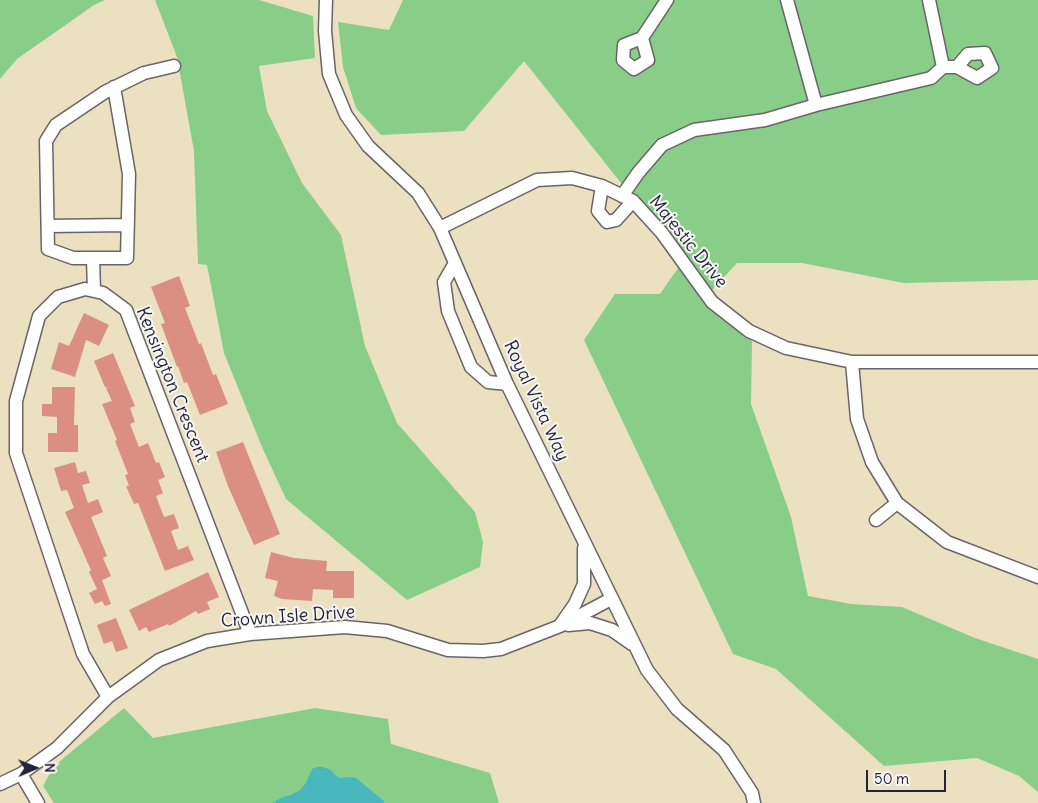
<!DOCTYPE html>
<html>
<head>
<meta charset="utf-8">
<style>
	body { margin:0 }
	#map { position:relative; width:1038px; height:803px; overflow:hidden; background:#ebe1c0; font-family:Delius,sans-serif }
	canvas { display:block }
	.north { position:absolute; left:10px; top:743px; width:50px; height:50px; -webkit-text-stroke:4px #f6f6f2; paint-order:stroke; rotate:89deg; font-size:14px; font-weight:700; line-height:20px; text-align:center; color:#22223b }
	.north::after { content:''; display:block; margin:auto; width:18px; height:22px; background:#22223b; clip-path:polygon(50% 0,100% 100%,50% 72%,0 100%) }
	.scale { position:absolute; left:866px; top:770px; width:80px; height:22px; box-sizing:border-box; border:2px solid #22223b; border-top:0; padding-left:6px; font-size:15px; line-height:18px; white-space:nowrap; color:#22223b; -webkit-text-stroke:4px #f6f6f2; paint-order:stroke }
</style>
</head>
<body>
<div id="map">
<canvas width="1038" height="803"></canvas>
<div class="north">N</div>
<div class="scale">50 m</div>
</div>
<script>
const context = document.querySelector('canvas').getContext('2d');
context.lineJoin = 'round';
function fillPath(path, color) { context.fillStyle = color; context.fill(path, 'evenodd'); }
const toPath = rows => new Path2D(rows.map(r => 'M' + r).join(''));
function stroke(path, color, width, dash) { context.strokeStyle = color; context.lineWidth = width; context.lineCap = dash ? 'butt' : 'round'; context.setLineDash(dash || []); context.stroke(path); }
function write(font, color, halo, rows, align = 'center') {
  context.font = font + ' Delius,sans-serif'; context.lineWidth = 4; context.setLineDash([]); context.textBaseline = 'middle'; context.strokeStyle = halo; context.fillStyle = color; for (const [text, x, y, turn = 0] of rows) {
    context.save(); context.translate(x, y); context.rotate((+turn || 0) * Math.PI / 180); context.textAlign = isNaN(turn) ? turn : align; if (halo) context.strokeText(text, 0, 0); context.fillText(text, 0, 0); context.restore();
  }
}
const green = toPath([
	[0,0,105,0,94,5,17,59,0,79],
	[155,0,259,0,313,16,315,58,259,66,267,111,302,183,341,235,365,346,397,423,475,512,483,542,480,567,407,600,286,499,262,447,224,353,207,265,198,264,194,151,177,57],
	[403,0,1038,0,1038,280,904,283,802,263,737,263,702,301,752,341,751,404,791,517,808,596,851,604,902,607,975,638,1038,659,1038,792,1019,776,977,758,884,766,776,669,733,654,584,340,615,294,660,294,683,261,524,61,464,131,381,135,356,108,343,67,338,22,389,30],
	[124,708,153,738,315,708,388,719,391,744,490,773,499,803,54,803,43,786,54,766]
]);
const water = toPath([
	[317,767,323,767,331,770,335,775,340,778,349,777,356,778,384,801,384,803,272,803,283,797,291,795,300,790,306,783,312,769]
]);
const building = toPath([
	[179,276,190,306,185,308,199,344,201,343,213,375,216,374,228,404,200,415,187,382,184,383,178,366,177,367,161,324,165,323,151,287],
	[84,313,109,325,99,346,86,340,75,377,51,369,59,342,69,346],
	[113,353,135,406,130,408,135,422,130,424,139,447,148,443,156,463,159,462,165,477,158,480,163,493,156,496,164,517,174,514,179,528,171,531,178,550,188,546,194,560,165,571,138,503,134,504,126,486,129,486,125,475,128,474,115,441,117,440,102,404,112,401,106,388,109,388,105,387,94,361],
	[52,387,75,387,74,425,78,425,78,452,48,452,48,433,57,433,57,417,42,416,42,404,52,404],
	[243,442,280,534,254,545,228,486,216,452],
	[75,462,78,473,86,471,90,483,82,485,88,503,98,499,103,512,91,517,107,556,103,558,111,576,102,580,111,604,105,606,102,601,95,604,89,593,97,589,89,572,91,570,65,512,74,508,67,490,61,491,54,468],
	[271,552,294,558,327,561,326,571,354,571,354,598,333,598,333,590,313,589,312,601,282,599,274,596,278,581,265,578],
	[208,572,219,597,207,602,210,609,198,614,196,611,169,626,168,624,149,632,146,627,139,631,129,610],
	[116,618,128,648,116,652,112,641,104,644,97,625]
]);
const minor = toPath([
	[326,0,325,31,329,74,346,115,368,146,418,193,440,228,507,384,647,670,677,709,724,750,752,793,754,803],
	[787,0,816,105],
	[642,38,648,60,634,69,623,60,624,45,642,38,667,0],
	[943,67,957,67,977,78,992,68,985,53,968,54,957,67],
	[602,186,598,211,607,222,616,220,633,201],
	[622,196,638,173,662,145,694,130,765,120,816,105,931,78,943,67,929,0],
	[48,226,128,225],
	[440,228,537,180,572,178,602,186,633,201,662,233,712,302,749,331,786,348,852,362,1038,362],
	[93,258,73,258,48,249,46,141,56,125,105,92,144,73,174,66],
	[455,263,444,282,448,311,471,367,488,382,507,384],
	[94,291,93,258,127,258,129,174,114,87],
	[852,362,857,419,872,462,897,503,947,542,1038,577],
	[876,520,897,503],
	[561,624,575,604,584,584,584,548],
	[568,625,590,623,612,630,632,644],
	[108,697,83,654,16,453,16,401,39,316,58,297,85,289,103,293,126,310,250,634],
	[21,774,38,803],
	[0,784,21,774,57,748,108,697,159,660,207,641,250,634,345,627,387,631,448,650,483,651,501,649,560,626,611,599]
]);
const streetNames = [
	["Majestic Drive",688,242,51],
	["Kensington Crescent",172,385,68],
	["Royal Vista Way",536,401,65],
	["Crown Isle Drive",288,617,-4]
];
fillPath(green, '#89ce88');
fillPath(water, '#48b8be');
fillPath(building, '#db8f83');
stroke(minor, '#68656a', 15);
stroke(minor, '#fff', 12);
write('18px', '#22223b', '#f6f6f2', streetNames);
</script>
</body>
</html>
